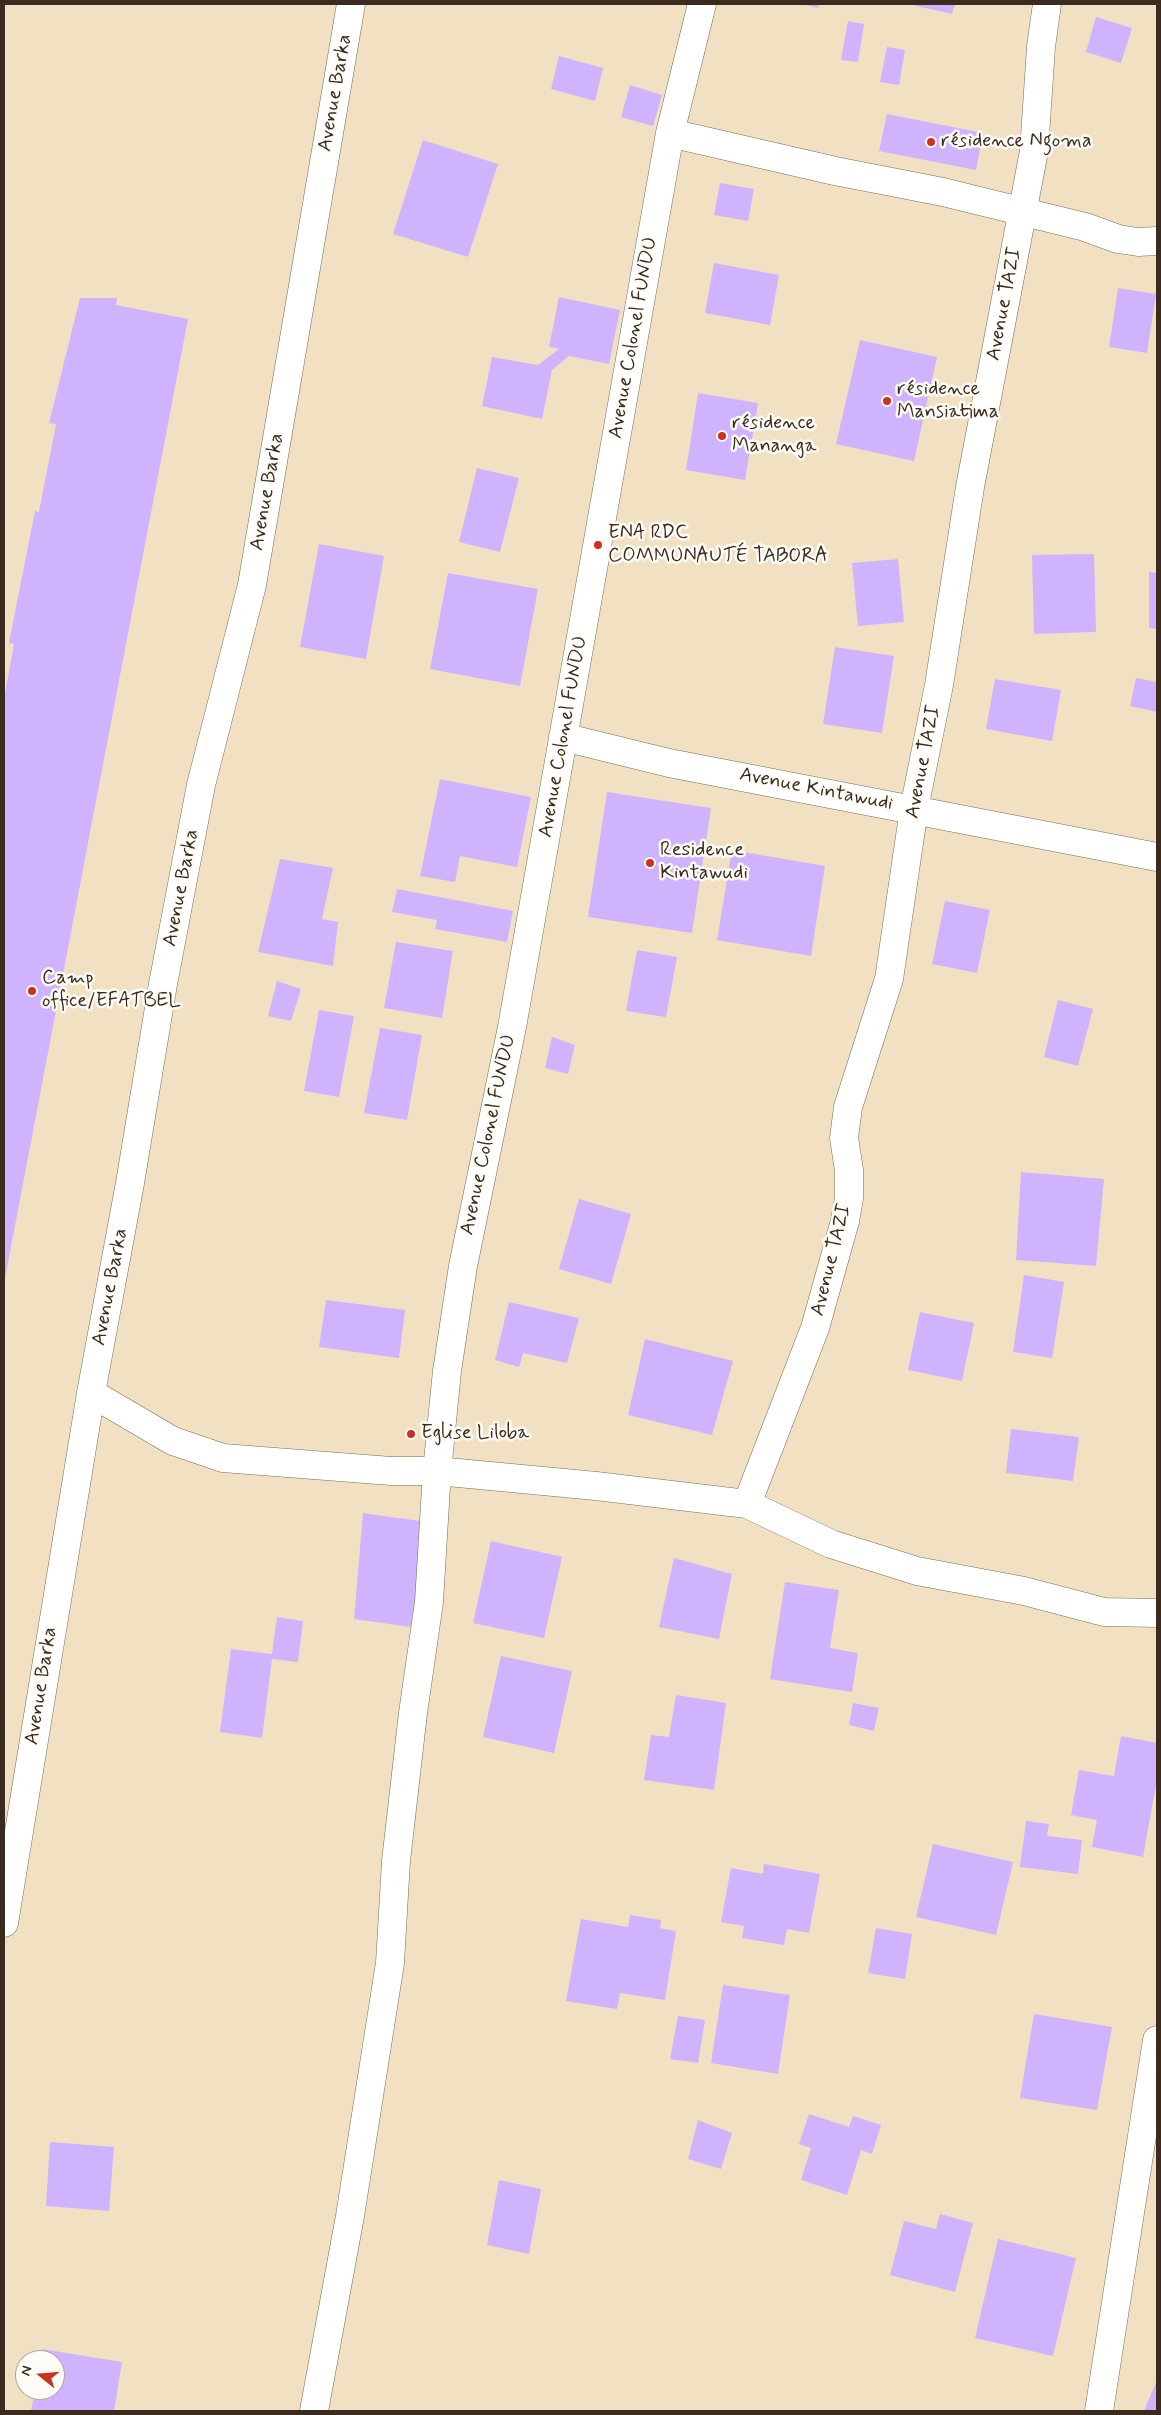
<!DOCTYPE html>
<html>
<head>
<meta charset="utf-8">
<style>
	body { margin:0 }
	#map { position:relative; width:1161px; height:2415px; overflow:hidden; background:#f1e1c2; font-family:Mynerve,sans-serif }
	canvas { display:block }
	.frame { position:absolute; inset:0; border:5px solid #3b2a1e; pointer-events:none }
	.north { position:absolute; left:15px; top:2350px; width:50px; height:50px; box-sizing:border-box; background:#fdfcf7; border:1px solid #afa8a0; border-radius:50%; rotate:287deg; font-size:14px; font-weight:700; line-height:20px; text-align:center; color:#3b2a1e }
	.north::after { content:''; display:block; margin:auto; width:18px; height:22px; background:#c8321e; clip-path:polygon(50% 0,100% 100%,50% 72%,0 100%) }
</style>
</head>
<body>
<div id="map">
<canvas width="1161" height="2415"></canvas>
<div class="frame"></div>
<div class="north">N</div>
</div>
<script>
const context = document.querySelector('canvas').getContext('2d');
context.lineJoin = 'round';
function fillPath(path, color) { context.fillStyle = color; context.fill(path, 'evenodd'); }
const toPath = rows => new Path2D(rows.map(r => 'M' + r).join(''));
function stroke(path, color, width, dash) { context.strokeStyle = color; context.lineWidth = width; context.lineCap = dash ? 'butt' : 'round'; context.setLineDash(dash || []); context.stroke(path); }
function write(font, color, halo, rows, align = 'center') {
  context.font = font + ' Mynerve,sans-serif'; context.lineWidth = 5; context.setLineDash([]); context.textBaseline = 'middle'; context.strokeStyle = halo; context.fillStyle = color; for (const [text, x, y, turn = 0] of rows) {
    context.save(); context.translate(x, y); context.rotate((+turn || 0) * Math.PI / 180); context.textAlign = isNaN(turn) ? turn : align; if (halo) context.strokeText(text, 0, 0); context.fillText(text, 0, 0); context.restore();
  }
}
const building = toPath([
	[802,4,819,4,818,8],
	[908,4,955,4,952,14],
	[1096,17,1132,28,1121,63,1086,52],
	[848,21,864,24,858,62,841,60],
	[887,47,905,50,899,85,880,82],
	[559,56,603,68,595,101,551,89],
	[630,85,662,95,653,126,621,117],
	[887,114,983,133,976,170,879,151],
	[423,140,498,164,468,257,393,234],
	[720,183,754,189,748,221,714,215],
	[714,263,779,275,770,325,705,313],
	[1118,288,1156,294,1147,353,1109,347],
	[559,297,620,310,609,364,569,356,552,370,542,419,482,406,492,357,538,365,559,349,549,347],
	[80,298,117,298,116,305,188,319,5,1278,4,699,14,644,9,643,35,511,39,512,56,424,49,423],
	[860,340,937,357,914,461,836,444],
	[698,393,758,403,745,480,686,470],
	[477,468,519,478,500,552,459,542],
	[319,544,384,556,366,659,300,647],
	[1094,554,1096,632,1034,634,1032,555],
	[898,559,904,622,858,626,852,563],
	[1149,572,1157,573,1157,629,1149,628],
	[448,573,538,589,520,686,430,669],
	[835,647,894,656,882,733,823,724],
	[1136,678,1157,682,1157,712,1130,706],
	[995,679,1061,690,1052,741,986,729],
	[440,779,531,797,517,867,460,856,455,882,420,876],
	[607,792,711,808,692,933,588,917],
	[732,850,825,866,811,956,717,940],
	[280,859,333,868,322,919,338,922,333,966,258,952],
	[397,889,513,911,507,942,435,929,437,920,392,912],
	[945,901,990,910,977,973,932,964],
	[396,942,453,951,442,1018,384,1008],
	[637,950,677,957,666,1017,626,1011],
	[277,981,301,989,291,1021,268,1016],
	[1058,1000,1093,1009,1078,1066,1044,1057],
	[319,1010,354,1016,339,1097,304,1091],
	[380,1028,422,1035,407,1120,364,1113],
	[552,1037,575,1045,568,1074,545,1068],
	[1021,1172,1104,1179,1096,1266,1016,1260],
	[579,1199,631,1214,611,1284,559,1269],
	[1024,1275,1064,1282,1052,1358,1013,1352],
	[326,1300,405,1310,399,1358,319,1347],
	[509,1302,579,1318,567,1363,523,1353,519,1367,495,1360],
	[920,1312,974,1323,962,1381,908,1370],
	[645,1339,733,1361,712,1435,628,1415],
	[1011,1429,1079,1437,1073,1481,1006,1473],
	[363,1513,427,1522,418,1628,354,1619],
	[491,1541,562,1557,544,1638,473,1623],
	[674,1558,732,1574,719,1639,659,1627],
	[785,1582,839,1590,830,1648,858,1653,852,1692,770,1679],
	[277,1617,303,1621,298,1662,272,1659,262,1738,220,1732,231,1649,272,1654],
	[501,1656,572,1671,554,1753,483,1737],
	[676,1695,726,1703,714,1790,644,1780,651,1735,669,1737],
	[853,1703,879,1708,874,1731,849,1725],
	[1121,1736,1157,1743,1157,1779,1143,1857,1092,1847,1097,1820,1071,1815,1079,1770,1114,1776],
	[1026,1821,1049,1824,1047,1836,1082,1840,1078,1874,1020,1867],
	[933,1844,1013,1862,996,1935,916,1917],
	[764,1864,820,1874,809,1933,787,1929,784,1945,742,1938,744,1926,721,1922,731,1868,763,1874],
	[630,1915,661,1920,660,1928,676,1931,665,2000,620,1993,617,2009,566,2001,581,1919,628,1927],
	[876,1928,912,1934,905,1979,868,1973],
	[723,1985,790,1995,778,2074,711,2063],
	[1034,2014,1112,2027,1097,2110,1020,2098],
	[678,2016,705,2020,698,2063,670,2059],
	[809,2114,849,2127,853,2116,881,2125,872,2154,861,2150,847,2195,801,2180,811,2148,799,2144],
	[698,2120,732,2133,721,2169,688,2159],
	[50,2142,114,2147,109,2211,46,2206],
	[499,2180,541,2189,529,2254,487,2245],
	[940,2214,973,2223,955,2292,890,2275,904,2221,936,2229],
	[998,2239,1076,2258,1053,2356,975,2338],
	[42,2349,122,2362,114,2411,31,2411,35,2390,55,2390,55,2360,40,2360],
	[1157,2380,1157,2411,1144,2411]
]);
const minor = toPath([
	[670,133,835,171,943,192,1085,227,1118,239,1138,242,1157,241],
	[563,737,669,763,1157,857],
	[91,1393,173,1441,223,1458,391,1471,437,1471,596,1486,747,1504,831,1544,917,1571,1024,1591,1104,1612,1157,1613],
	[747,1504,815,1328,845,1221,849,1198,849,1170,844,1138,848,1107,889,979,914,809,939,685,970,487,1034,151,1041,47,1047,4],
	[4,1923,91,1393,130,1183,163,984,201,785,252,585,351,4],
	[314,2411,350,2216,390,1963,396,1861,413,1713,429,1602,437,1471,447,1371,463,1266,512,1027,670,133,702,4],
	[1099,2411,1157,2040]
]);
const markers = [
	[931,142,5,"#c8321e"],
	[887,401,5,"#c8321e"],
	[722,436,5,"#c8321e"],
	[598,545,5,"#c8321e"],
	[650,863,5,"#c8321e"],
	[32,991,5,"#c8321e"],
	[411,1434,5,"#c8321e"]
];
const streetNames = [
	["Avenue Barka",336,93,-80],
	["Avenue TAZI",1005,304,-79],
	["Avenue Colonel FUNDU",634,338,-80],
	["Avenue Barka",268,492,-80],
	["Avenue Colonel FUNDU",564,737,-80],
	["Avenue TAZI",924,762,-79],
	["Avenue Kintawudi",816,790,11],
	["Avenue Barka",182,888,-79],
	["Avenue Colonel FUNDU",489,1135,-78],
	["Avenue TAZI",832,1260,-76],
	["Avenue Barka",111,1287,-79],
	["Avenue Barka",42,1686,-81]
];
const poiNames = [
	["résidence Ngoma",941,142],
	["résidence",897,390],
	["Mansiatima",897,413],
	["résidence",732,424],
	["Mananga",732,447],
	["ENA RDC",608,534],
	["COMMUNAUTÉ TABORA",608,557],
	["Residence",660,851],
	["Kintawudi",660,874],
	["Camp",42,979],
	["office/EFATBEL",42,1002],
	["Eglise Liloba",421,1434]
];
fillPath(building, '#cfb3ff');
stroke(minor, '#7b6a57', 29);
stroke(minor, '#fff', 28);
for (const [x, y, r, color] of markers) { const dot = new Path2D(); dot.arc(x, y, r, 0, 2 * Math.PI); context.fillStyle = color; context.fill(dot); stroke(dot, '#fdfcf7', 2); }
write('20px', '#3b2a1e', '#fdfcf7', streetNames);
write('20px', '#3b2a1e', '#fdfcf7', poiNames, 'left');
</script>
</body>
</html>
